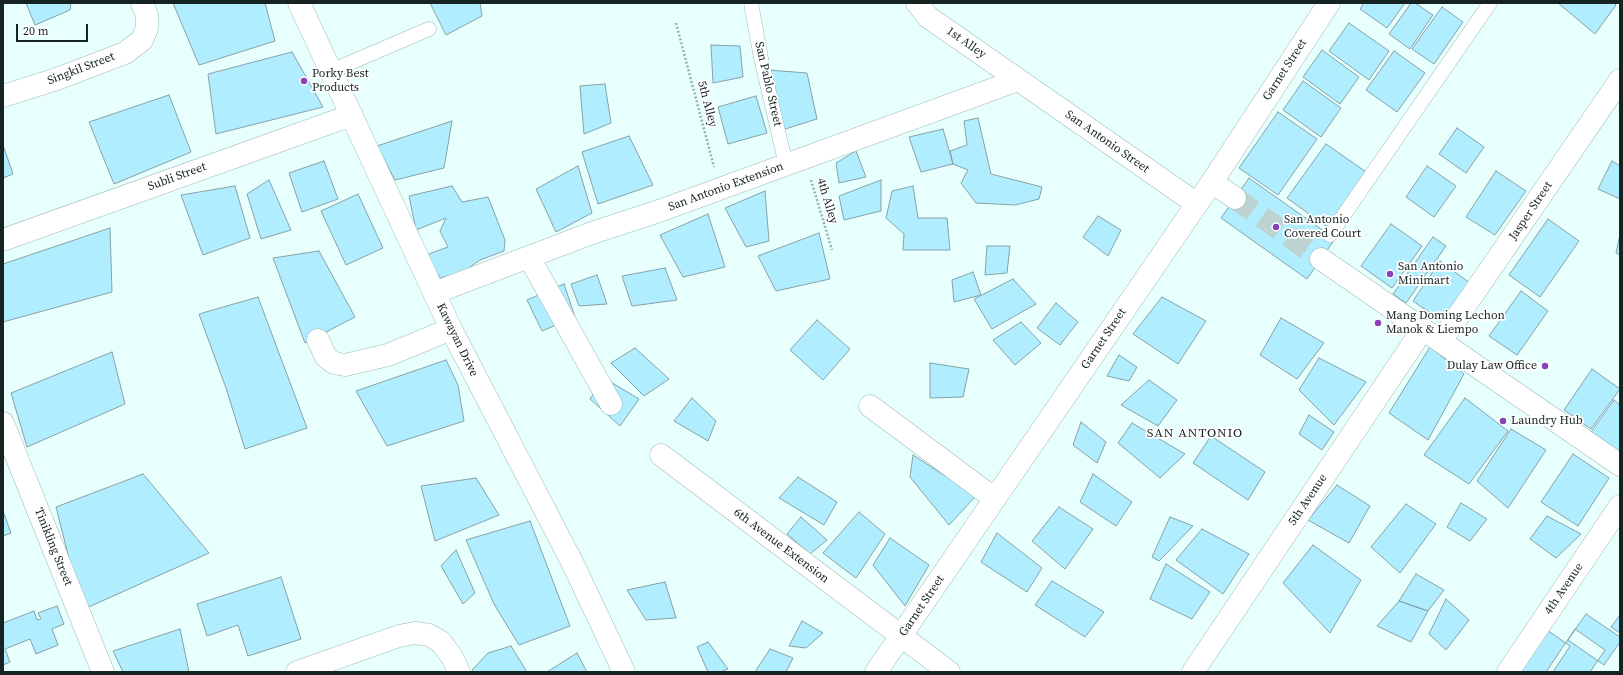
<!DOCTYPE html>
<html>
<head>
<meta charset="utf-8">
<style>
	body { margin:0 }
	#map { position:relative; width:1623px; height:675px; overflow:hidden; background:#e7fffd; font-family:"Source Serif 4",serif }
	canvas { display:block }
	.frame { position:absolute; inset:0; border:4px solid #172222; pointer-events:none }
	.scale { position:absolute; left:16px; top:24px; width:72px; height:18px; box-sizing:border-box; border:2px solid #172222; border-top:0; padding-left:5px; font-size:12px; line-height:14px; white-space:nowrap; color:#172222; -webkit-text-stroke:3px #fff; paint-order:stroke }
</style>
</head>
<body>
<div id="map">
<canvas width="1623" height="675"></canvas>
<div class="frame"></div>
<div class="scale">20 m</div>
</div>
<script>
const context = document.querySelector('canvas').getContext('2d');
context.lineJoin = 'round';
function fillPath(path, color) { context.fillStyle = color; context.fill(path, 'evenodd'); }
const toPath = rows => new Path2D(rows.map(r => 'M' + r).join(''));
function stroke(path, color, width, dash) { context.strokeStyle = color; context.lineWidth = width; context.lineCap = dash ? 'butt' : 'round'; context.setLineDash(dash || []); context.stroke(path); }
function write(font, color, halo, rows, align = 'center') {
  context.font = font + ' "Source Serif 4",serif'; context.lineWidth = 3.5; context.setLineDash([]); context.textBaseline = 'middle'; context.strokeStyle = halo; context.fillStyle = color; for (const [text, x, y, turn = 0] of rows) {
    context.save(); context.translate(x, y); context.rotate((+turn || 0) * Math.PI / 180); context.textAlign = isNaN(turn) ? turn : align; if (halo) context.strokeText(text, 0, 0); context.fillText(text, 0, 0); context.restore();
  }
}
const building = toPath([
	[26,3,71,3,70,10,35,25,26,3],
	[173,3,265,3,275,41,199,65,173,3],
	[430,3,480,3,482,16,446,35,430,3],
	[1364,3,1405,3,1387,28,1360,9,1364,3],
	[1411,3,1415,3,1433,15,1410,49,1389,34,1411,3],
	[1558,3,1614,3,1616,5,1595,34,1558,3],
	[1442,7,1463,22,1434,64,1412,49,1442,7],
	[1349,23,1389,51,1369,80,1329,51,1349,23],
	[711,45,740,46,743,77,713,83,711,45],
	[1322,50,1359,77,1340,104,1303,77,1322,50],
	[1394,51,1425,73,1397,112,1366,90,1394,51],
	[292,52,323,107,216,134,208,74,292,52],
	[769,70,807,73,817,119,782,130,769,70],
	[1303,81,1341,108,1321,137,1283,110,1303,81],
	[605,84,611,123,584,134,580,86,605,84],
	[169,95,191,152,114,184,89,122,169,95],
	[756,96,767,133,728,144,718,107,756,96],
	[1278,112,1317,139,1278,195,1239,168,1278,112],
	[978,118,991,174,1042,187,1039,199,1015,205,976,203,961,183,968,170,953,164,950,151,967,145,964,121,978,118],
	[452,121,444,168,395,180,377,146,452,121],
	[1457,128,1484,147,1466,173,1439,154,1457,128],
	[943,129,953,164,921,172,909,137,943,129],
	[629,136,653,185,598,204,582,152,629,136],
	[1326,144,1369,174,1330,229,1287,198,1326,144],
	[3,145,13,174,3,178,3,145],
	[856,151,866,177,839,183,836,163,856,151],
	[324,161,338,199,302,212,289,173,324,161],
	[1612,161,1620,166,1620,199,1598,189,1612,161],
	[578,166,592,213,556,232,536,189,578,166],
	[1427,166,1456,186,1434,217,1406,197,1427,166],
	[1496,171,1526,191,1495,235,1466,217,1496,171],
	[1249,178,1335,239,1307,279,1221,218,1249,178],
	[269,180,291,230,261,239,247,194,269,180],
	[881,180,881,211,844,220,839,196,881,180],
	[235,186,250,238,203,255,181,195,235,186],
	[452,186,462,202,488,197,505,240,504,251,480,260,463,272,440,278,426,255,448,247,440,231,446,218,416,230,409,196,452,186],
	[913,186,918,218,947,218,950,250,903,250,904,234,886,218,892,191,913,186],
	[765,191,769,241,746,247,725,208,765,191],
	[358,194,383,248,346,265,321,211,358,194],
	[708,214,725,267,683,277,660,235,708,214],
	[1098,216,1121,230,1108,256,1083,237,1098,216],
	[1548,219,1579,241,1540,297,1509,275,1548,219],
	[1391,224,1422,246,1392,288,1361,266,1391,224],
	[110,228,112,292,3,322,3,264,110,228],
	[819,233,830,279,776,291,758,256,819,233],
	[1620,234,1620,255,1616,253,1620,234],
	[1433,237,1446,246,1406,303,1393,294,1433,237],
	[987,246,1010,246,1007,273,985,275,987,246],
	[319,251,355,317,305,343,273,258,319,251],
	[1440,261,1470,283,1443,322,1413,301,1440,261],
	[665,268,677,300,632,306,622,276,665,268],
	[973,272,981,295,954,302,952,280,973,272],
	[597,275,607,304,579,306,571,284,597,275],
	[1013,279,1036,304,992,329,974,299,1013,279],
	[564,284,575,317,542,331,527,300,564,284],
	[1521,291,1548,311,1517,355,1489,336,1521,291],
	[258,297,307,428,245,449,226,388,199,314,258,297],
	[1162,297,1206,321,1178,364,1133,334,1162,297],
	[1056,303,1078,322,1060,345,1037,328,1056,303],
	[1281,318,1324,343,1297,379,1260,355,1281,318],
	[817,320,850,349,823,380,790,350,817,320],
	[1021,322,1041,343,1015,365,993,340,1021,322],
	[1430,347,1464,374,1428,440,1389,413,1430,347],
	[635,348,669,379,644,396,611,363,635,348],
	[112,352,125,404,27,447,11,393,112,352],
	[1119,355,1137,367,1129,381,1107,376,1119,355],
	[1319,358,1366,382,1334,425,1299,390,1319,358],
	[446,360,458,385,464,421,387,446,356,391,446,360],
	[930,363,969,369,963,397,930,398,930,363],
	[1592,369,1620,389,1591,429,1564,410,1592,369],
	[604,378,639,399,620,426,590,399,604,378],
	[1149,380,1177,400,1158,426,1121,405,1149,380],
	[692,398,716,421,708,441,674,421,692,398],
	[1465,398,1508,431,1469,484,1424,455,1465,398],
	[1614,400,1620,405,1620,453,1591,432,1614,400],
	[1309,415,1334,432,1322,450,1299,434,1309,415],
	[1081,422,1106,442,1097,463,1073,445,1081,422],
	[1132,423,1185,454,1160,478,1118,443,1132,423],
	[1511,429,1546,450,1508,508,1477,481,1511,429],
	[1211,436,1265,472,1248,500,1193,463,1211,436],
	[1573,454,1609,478,1578,526,1541,502,1573,454],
	[913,455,976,496,949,525,910,477,913,455],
	[143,474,209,553,82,610,56,507,143,474],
	[1093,474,1132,502,1116,526,1080,502,1093,474],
	[798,477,837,502,824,525,779,498,798,477],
	[476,478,499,515,435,541,421,486,476,478],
	[1337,485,1370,506,1349,543,1308,520,1337,485],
	[1461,503,1487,519,1470,541,1447,527,1461,503],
	[1406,504,1436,524,1400,573,1371,547,1406,504],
	[1059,507,1093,529,1065,569,1032,541,1059,507],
	[3,511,11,533,3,536,3,511],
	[859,512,885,534,856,578,823,553,859,512],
	[1547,516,1581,534,1556,558,1530,539,1547,516],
	[801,517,827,540,810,554,787,534,801,517],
	[1170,517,1193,526,1159,561,1152,557,1170,517],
	[530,521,570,626,519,645,494,604,466,540,530,521],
	[1202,529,1249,554,1223,594,1176,560,1202,529],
	[997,533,1042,568,1027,592,981,562,997,533],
	[890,538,929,565,905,606,873,565,890,538],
	[1313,545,1361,580,1330,633,1283,583,1313,545],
	[456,550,475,593,463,604,441,566,456,550],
	[1166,564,1210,592,1192,619,1150,599,1166,564],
	[1416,574,1444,590,1428,611,1399,601,1416,574],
	[281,577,301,639,248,656,238,625,207,636,197,604,281,577],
	[1052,581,1104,612,1085,637,1035,605,1052,581],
	[665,582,676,618,646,620,627,590,665,582],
	[1446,599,1469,620,1446,650,1429,634,1446,599],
	[1399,601,1428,611,1411,642,1377,626,1399,601],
	[57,606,64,624,52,629,58,645,36,654,30,639,5,649,10,662,3,665,3,623,34,611,37,620,41,619,38,613,57,606],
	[1586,614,1620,637,1620,642,1604,665,1568,640,1586,614],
	[1620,615,1620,633,1611,627,1620,615],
	[802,621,823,633,806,648,789,646,802,621],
	[180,629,189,672,123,672,113,651,180,629],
	[1575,629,1605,650,1590,672,1546,672,1575,629],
	[1547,630,1570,646,1553,672,1519,672,1547,630],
	[708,642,728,669,720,672,708,672,697,647,708,642],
	[511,646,527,672,473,672,472,670,488,653,511,646],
	[770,649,793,658,786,672,755,672,770,649],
	[577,653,587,672,547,672,577,653]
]);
const minorTunnel = toPath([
	[1235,198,1321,259]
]);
const path = toPath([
	[676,23,714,167],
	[811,180,832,250]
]);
const service = toPath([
	[751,3,761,58,786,165],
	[331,71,429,29],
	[1330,235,1490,3]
]);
const minor = toPath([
	[917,3,928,17,1197,204],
	[3,96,57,79,125,53,142,40,147,28,147,15,142,3],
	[1212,182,1235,198],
	[529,257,611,404],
	[1321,259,1620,465],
	[434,293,592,233,662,210,1018,80],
	[318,340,326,357,334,363,345,365,388,355,451,329],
	[1441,341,1620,80],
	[870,406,995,499],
	[3,423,103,672],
	[661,455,949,672],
	[297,672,399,636,415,633,429,635,441,642,452,657,459,672],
	[876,672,1212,182,1329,3],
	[1193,672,1423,329],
	[1508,672,1620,506]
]);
const tertiary = toPath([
	[299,3,451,329,574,566,624,672],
	[3,240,352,115]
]);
const markers = [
	[304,81,4,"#8743b7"],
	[1276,227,4,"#8743b7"],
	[1390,274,4,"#8743b7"],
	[1378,323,4,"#8743b7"],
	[1545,366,4,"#8743b7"],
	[1503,421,4,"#8743b7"]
];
const streetNames = [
	["1st Alley",966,43,35],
	["Singkil Street",81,69,-21],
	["Garnet Street",1285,70,-57],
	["San Pablo Street",768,84,77],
	["5th Alley",707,104,75],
	["San Antonio Street",1107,142,35],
	["Subli Street",177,177,-20],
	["San Antonio Extension",726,187,-20],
	["4th Alley",827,201,73],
	["Jasper Street",1531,211,-56],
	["Garnet Street",1104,339,-56],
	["Kawayan Drive",457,340,64],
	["5th Avenue",1308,500,-56],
	["6th Avenue Extension",781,546,37],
	["Tinikling Street",53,547,68],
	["4th Avenue",1564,589,-56],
	["Garnet Street",922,606,-56]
];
const poiNames = [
	["Porky Best",312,74],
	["Products",312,88],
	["San Antonio",1284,220],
	["Covered Court",1284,234],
	["San Antonio",1398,267],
	["Minimart",1398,281],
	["Mang Doming Lechon",1386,316],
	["Manok & Liempo",1386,330],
	["Dulay Law Office",1537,366,"right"],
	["Laundry Hub",1511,421]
];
const neighbourhoodNames = [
	["SAN ANTONIO",1195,434]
];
fillPath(building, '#b0eeff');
stroke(building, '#87a1a8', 1);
stroke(minorTunnel, '#bdd3d1', 22, [22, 11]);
stroke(service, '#9ebab9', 15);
stroke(minor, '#9ebab9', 23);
stroke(tertiary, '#9ebab9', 23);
stroke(path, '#9cafae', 2.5, [2, 2]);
stroke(service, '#fff', 14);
stroke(minor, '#fff', 22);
stroke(tertiary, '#fff', 22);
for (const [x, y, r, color] of markers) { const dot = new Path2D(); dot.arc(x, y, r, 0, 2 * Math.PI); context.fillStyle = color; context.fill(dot); stroke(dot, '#fff', 1.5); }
write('12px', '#172222', '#fff', streetNames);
write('12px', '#172222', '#fff', poiNames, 'left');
context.letterSpacing = '1px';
write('13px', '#172222', '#fff', neighbourhoodNames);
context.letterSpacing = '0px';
</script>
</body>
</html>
